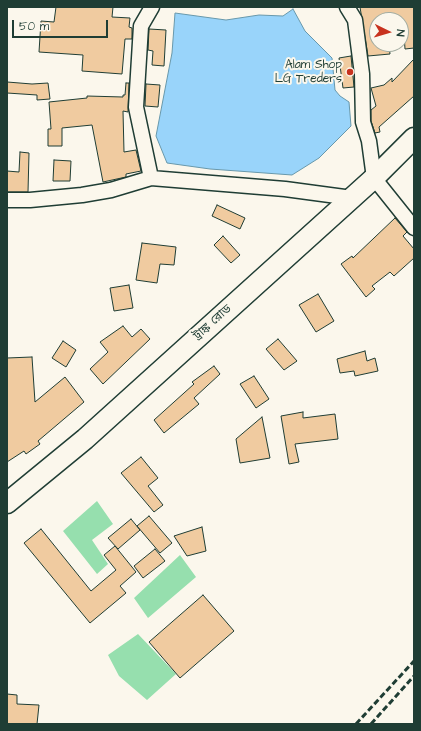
<!DOCTYPE html>
<html>
<head>
<meta charset="utf-8">
<style>
	body { margin:0 }
	#map { position:relative; width:421px; height:731px; overflow:hidden; background:#fbf7ec; font-family:"Architects Daughter",sans-serif }
	canvas { display:block }
	.frame { position:absolute; inset:0; border:8px solid #1f3d34; pointer-events:none }
	.north { position:absolute; left:369px; top:12px; width:40px; height:40px; box-sizing:border-box; background:#fbf7ec; border:1px solid #a3ada2; border-radius:50%; rotate:95deg; font-size:11px; font-weight:700; line-height:16px; text-align:center; color:#1f3d34 }
	.north::after { content:''; display:block; margin:auto; width:14px; height:18px; background:#c8321e; clip-path:polygon(50% 0,100% 100%,50% 72%,0 100%) }
	.scale { position:absolute; left:12px; top:20px; width:96px; height:18px; box-sizing:border-box; border:2px solid #1f3d34; border-top:0; padding-left:5px; font-size:12px; line-height:14px; white-space:nowrap; color:#1f3d34; -webkit-text-stroke:3px #fbf7ec; paint-order:stroke }
</style>
</head>
<body>
<div id="map">
<canvas width="421" height="731"></canvas>
<div class="frame"></div>
<div class="north">N</div>
<div class="scale">50 m</div>
</div>
<script>
const context = document.querySelector('canvas').getContext('2d');
context.lineJoin = 'round';
function fillPath(path, color) { context.fillStyle = color; context.fill(path, 'evenodd'); }
const toPath = rows => new Path2D(rows.map(r => 'M' + r).join(''));
function stroke(path, color, width, dash) { context.strokeStyle = color; context.lineWidth = width; context.lineCap = dash ? 'butt' : 'round'; context.setLineDash(dash || []); context.stroke(path); }
function write(font, color, halo, rows, align = 'center') {
  context.font = font + ' "Architects Daughter","Noto Sans Bengali",sans-serif'; context.lineWidth = 4; context.setLineDash([]); context.textBaseline = 'middle'; context.strokeStyle = halo; context.fillStyle = color; for (const [text, x, y, turn = 0] of rows) {
    context.save(); context.translate(x, y); context.rotate((+turn || 0) * Math.PI / 180); context.textAlign = isNaN(turn) ? turn : align; if (halo) context.strokeText(text, 0, 0); context.fillText(text, 0, 0); context.restore();
  }
}
const green = toPath([
	[97,501,113,524,92,540,108,564,97,574,63,531],
	[180,555,196,577,148,618,134,598],
	[138,634,176,674,147,700,119,676,108,655]
]);
const water = toPath([
	[293,9,305,31,332,58,335,90,340,96,349,102,351,126,319,158,292,175,210,169,167,163,156,136,172,53,175,13,226,20,259,15,283,16,293,9]
]);
const building = toPath([
	[56,7,113,7,112,17,130,18,129,27,132,28,132,39,125,39,122,74,82,71,83,55,39,52,41,21,54,22,56,7],
	[360,7,414,7,414,48,405,49,403,20,377,20,377,44,389,44,390,54,368,56,360,7],
	[149,29,166,30,164,66,152,65,153,51,148,50,149,29],
	[351,56,354,87,343,88,339,58,351,56],
	[414,59,414,96,379,127,380,132,375,133,371,121,371,110,376,106,371,88,384,85,392,78,392,82,414,59],
	[7,82,32,84,48,83,50,99,37,100,37,95,7,93,7,82],
	[126,83,129,83,128,112,123,111,124,152,136,150,141,171,126,174,126,177,103,182,92,125,62,128,62,146,48,146,48,129,51,129,49,102,87,98,87,96,123,97,123,95,125,95,126,83],
	[146,84,160,85,158,107,145,106,146,84],
	[20,152,29,153,28,192,7,192,7,171,19,172,20,152],
	[54,160,71,161,70,181,53,181,54,160],
	[217,205,245,218,240,229,212,216,217,205],
	[395,218,407,232,403,236,414,249,414,258,394,276,390,272,372,286,375,289,366,297,341,264,352,256,353,258,395,218],
	[223,236,240,255,231,263,214,245,223,236],
	[142,243,176,247,174,265,160,264,157,283,136,280,142,243],
	[129,285,133,308,114,311,110,288,129,285],
	[318,294,334,321,316,332,299,305,318,294],
	[123,326,132,337,141,329,150,339,103,384,90,369,108,352,100,342,123,326],
	[278,339,297,361,284,370,266,349,278,339],
	[63,341,76,350,66,367,52,358,63,341],
	[365,351,367,361,375,358,378,371,355,376,354,371,340,373,337,359,365,351],
	[32,357,35,402,65,377,84,402,38,441,40,444,26,454,24,451,7,462,7,358,32,357],
	[214,366,220,374,194,398,199,404,164,433,154,420,194,384,192,382,214,366],
	[254,376,269,399,256,408,240,384,254,376],
	[303,412,303,418,335,414,338,439,295,444,299,462,289,464,281,416,303,412],
	[262,417,270,458,240,463,236,439,262,417],
	[141,457,158,478,148,486,163,505,154,512,121,473,141,457],
	[149,516,172,543,160,553,137,526,149,516],
	[131,519,140,530,118,549,108,538,131,519],
	[202,527,206,551,187,556,174,536,202,527],
	[41,529,91,591,116,570,104,555,115,546,136,572,120,586,126,593,90,623,24,543,41,529],
	[155,549,165,561,143,578,134,566,155,549],
	[203,595,234,631,180,678,149,642,203,595],
	[7,694,17,695,17,704,39,705,37,724,7,724,7,694]
]);
const street = toPath([
	[347,7,355,20,362,74,363,122,369,141,374,178,414,228],
	[151,178,136,107,141,26,152,7],
	[7,200,30,200,82,195,111,190,151,178,285,189,352,198]
]);
const secondary = toPath([
	[7,503,85,439,374,178,414,138]
]);
const rail = toPath([
	[356,724,414,661],
	[371,724,414,676]
]);
const markers = [
	[350,72,4,"#c8321e"]
];
const poiNames = [
	["Alam Shop",342,65],
	["LG Treders",342,79]
];
const streetNames = [
	["ট্রাঙ্ক রোড",213,323,-42]
];
fillPath(green, '#96dfae');
fillPath(water, '#99d4fa');
stroke(water, '#6898ab', 1);
fillPath(building, '#f0cba0');
stroke(building, '#1f3d34', 1);
stroke(street, '#1f3d34', 17);
stroke(secondary, '#1f3d34', 23);
stroke(street, '#fbf7ec', 14);
stroke(secondary, '#fbf7ec', 20);
stroke(rail, '#1f3d34', 3, [6, 3]);
for (const [x, y, r, color] of markers) { const dot = new Path2D(); dot.arc(x, y, r, 0, 2 * Math.PI); context.fillStyle = color; context.fill(dot); stroke(dot, '#fbf7ec', 1.5); }
write('12px', '#1f3d34', '#fbf7ec', poiNames, 'right');
write('12px', '#1f3d34', '#fbf7ec', streetNames);
</script>
</body>
</html>
